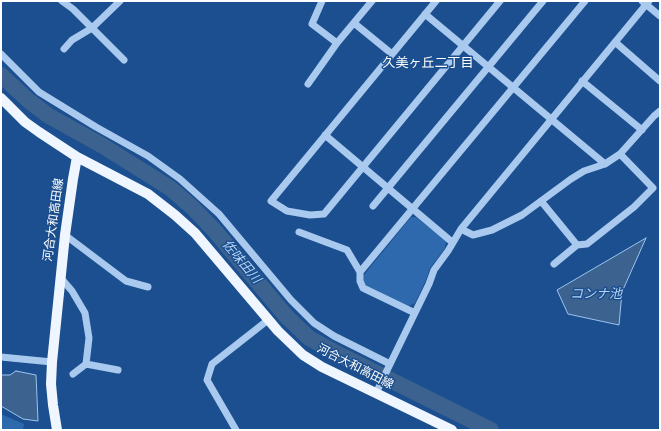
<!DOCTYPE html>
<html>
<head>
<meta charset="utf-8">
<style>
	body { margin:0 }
	#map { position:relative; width:661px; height:431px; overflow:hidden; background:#1b4f8f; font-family:"DM Sans",sans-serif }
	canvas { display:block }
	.frame { position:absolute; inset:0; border:2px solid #fff; pointer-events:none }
</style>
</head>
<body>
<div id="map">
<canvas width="661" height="431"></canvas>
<div class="frame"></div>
</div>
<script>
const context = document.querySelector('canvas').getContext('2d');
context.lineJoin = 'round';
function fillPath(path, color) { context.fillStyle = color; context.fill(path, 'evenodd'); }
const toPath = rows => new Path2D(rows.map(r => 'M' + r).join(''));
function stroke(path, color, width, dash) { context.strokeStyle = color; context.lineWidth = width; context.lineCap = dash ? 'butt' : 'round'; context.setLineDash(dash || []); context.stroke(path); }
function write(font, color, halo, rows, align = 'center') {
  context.font = font + ' "DM Sans","Noto Sans JP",sans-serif'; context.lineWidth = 3; context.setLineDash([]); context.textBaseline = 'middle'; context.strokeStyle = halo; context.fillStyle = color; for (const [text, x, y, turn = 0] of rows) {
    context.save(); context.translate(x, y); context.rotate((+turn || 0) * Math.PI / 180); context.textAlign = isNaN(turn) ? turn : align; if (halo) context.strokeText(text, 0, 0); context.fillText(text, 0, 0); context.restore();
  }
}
const green = toPath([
	[411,217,416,217,446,241,445,248,430,268,425,282,415,303,409,306,368,288,364,283,363,276],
	[1,414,24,424,23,430,1,430]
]);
const water = toPath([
	[646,238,622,292,619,325,568,314,557,290,646,238],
	[16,371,36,375,38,421,23,419,1,406,1,375,10,375,16,371]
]);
const river = toPath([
	[1,75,29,101,49,116,103,146,170,188,193,208,214,230,286,316,309,338,342,356,491,430]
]);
const minor = toPath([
	[62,1,73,9,124,60],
	[322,1,312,24,337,43,372,1],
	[436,1,271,201,287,211,310,215,324,214,500,1],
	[642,1,660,16],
	[425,14,605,164],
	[354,23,392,54],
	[615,42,660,81],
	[64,49,72,40,92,28,120,1],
	[1,54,39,92,96,127,148,156,180,179,219,214,291,300,314,323,334,336,390,364],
	[582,81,642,130],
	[308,84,337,43],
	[325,135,452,242],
	[541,201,577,245,587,244,634,207,653,188,620,154],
	[373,206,543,1],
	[461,229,473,235,492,230,522,215,571,179,584,171,605,164,620,154,654,116,660,111],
	[299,232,347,250,360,272],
	[65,235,126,281,148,287],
	[554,264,577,245],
	[60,277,72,291,85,313,89,338,86,364,118,370],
	[415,313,363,288,360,281,360,272,585,1],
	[1,357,52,362],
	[73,374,86,364],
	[376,393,429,284,434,270,448,251,461,229,649,1],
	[236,430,207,380,212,364,268,320]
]);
const major = toPath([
	[1,98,25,122,39,132,77,157,148,194,175,215,195,233,278,331,303,355,322,367,452,430],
	[57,430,53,405,51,384,52,362,65,235,73,179,77,157]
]);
const streetNames = [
	["河合大和高田線",54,220,-82],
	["河合大和高田線",355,367,27]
];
const neighbourhoodNames = [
	["久美ヶ丘二丁目",428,64]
];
const waterNames = [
	["佐味田川",241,262,50],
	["コンナ池",596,295]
];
fillPath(green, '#2e69ad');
fillPath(water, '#3c6290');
stroke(water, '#9cc4f0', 1);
stroke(river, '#3c6290', 16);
stroke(minor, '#a9c9ee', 7);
stroke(major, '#f0f6ff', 10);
write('12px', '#fff', '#1b4f8f', streetNames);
write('13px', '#fff', '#1b4f8f', neighbourhoodNames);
write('italic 13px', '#b5d3f5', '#1b4f8f', waterNames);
</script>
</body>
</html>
